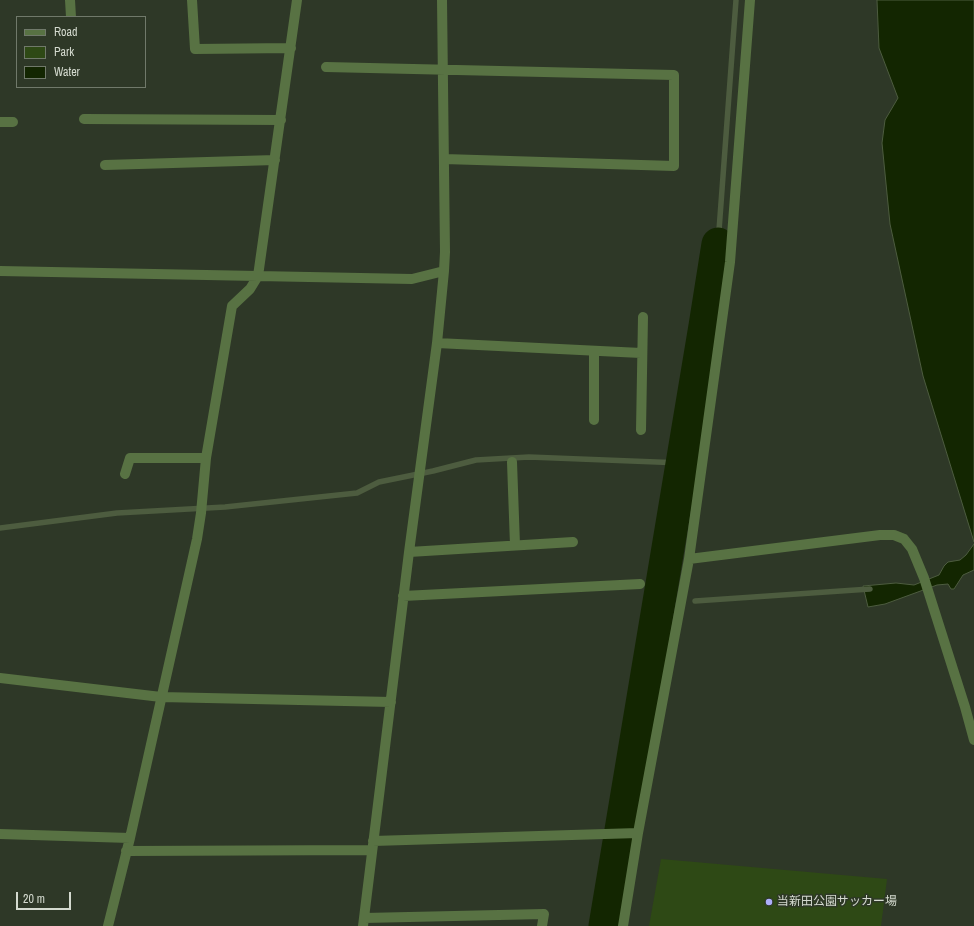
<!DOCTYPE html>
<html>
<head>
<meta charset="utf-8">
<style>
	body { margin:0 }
	#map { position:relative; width:974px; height:926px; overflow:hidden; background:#2e3827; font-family:"Archivo Narrow",sans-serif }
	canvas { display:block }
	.legend { position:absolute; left:16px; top:16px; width:130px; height:72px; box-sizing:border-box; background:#2e3827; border:1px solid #70796a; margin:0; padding:5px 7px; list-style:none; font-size:12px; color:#d4dacf }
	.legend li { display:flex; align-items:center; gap:8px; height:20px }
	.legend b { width:20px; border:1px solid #70796a }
	.scale { position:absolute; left:16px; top:892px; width:55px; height:18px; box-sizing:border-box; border:2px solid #d4dacf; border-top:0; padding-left:5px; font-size:12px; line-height:14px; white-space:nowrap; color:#d4dacf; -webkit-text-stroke:3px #2e3827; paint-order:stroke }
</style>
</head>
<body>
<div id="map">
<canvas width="974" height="926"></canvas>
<ul class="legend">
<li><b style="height:5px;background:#587243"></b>Road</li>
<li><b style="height:11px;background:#2e4915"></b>Park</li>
<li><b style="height:11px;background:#132601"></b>Water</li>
</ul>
<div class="scale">20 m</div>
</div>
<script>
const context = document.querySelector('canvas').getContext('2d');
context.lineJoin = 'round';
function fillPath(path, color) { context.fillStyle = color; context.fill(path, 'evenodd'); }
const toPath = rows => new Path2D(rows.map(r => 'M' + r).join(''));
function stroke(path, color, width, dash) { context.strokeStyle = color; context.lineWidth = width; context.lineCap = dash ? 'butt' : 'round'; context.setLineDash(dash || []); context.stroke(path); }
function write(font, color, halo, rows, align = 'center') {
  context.font = font + ' "Archivo Narrow","Noto Sans JP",sans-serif'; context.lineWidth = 3; context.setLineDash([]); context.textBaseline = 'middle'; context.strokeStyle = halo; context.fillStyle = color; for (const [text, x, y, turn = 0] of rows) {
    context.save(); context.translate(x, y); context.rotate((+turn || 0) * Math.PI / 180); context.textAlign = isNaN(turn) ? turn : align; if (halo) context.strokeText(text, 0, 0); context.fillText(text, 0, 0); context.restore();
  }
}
const green = toPath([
	[661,859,887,879,881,926,649,926]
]);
const water = toPath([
	[877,0,974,0,974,542,923,376,890,224,882,143,885,120,898,98,879,48,877,0],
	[974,544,974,570,963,575,954,589,951,589,948,584,937,585,885,604,868,607,863,586,896,583,914,585,939,575,944,566,948,562,960,560,966,555,974,544]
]);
const stream = toPath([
	[718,244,736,0],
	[0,528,117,513,225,507,357,493,379,482,433,471,476,460,529,457,682,463],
	[695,601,870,589],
	[659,603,672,603]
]);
const river = toPath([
	[605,926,705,326,718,244]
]);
const minor = toPath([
	[70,0,71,17],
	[192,0,195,49,291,48],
	[326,67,674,75,674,166,444,159],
	[84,119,281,120],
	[0,122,13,122],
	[105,165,275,160],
	[0,271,412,279,444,271],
	[437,343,641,353],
	[594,420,594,351],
	[641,430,643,317],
	[512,462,515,545],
	[125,474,130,458,206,458],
	[409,552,573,542],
	[689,559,880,535,894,535,904,539,912,549,924,578,965,707,974,740],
	[403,596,640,584],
	[0,678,161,697,391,702],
	[0,834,130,838],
	[373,841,638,833],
	[126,851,372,850],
	[364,918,544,914,542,926],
	[108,926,130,838,197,539,201,513,206,458,232,306,250,289,258,276,297,0],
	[363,926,409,552,437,343,444,271,445,252,442,0],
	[623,926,638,833,689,559,730,262,750,0]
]);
const markers = [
	[769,902,4,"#adaffb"]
];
const poiNames = [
	["当新田公園サッカー場",777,902]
];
fillPath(green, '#2e4915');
fillPath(water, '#132601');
stroke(water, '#4d5c3f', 1);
stroke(stream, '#4d5c3f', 5.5);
stroke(river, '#132601', 33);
stroke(minor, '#587243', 10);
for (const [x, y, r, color] of markers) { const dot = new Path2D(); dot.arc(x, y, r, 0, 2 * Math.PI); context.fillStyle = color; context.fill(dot); stroke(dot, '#2e3827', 1.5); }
write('12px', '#d4dacf', '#2e3827', poiNames, 'left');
</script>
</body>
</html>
